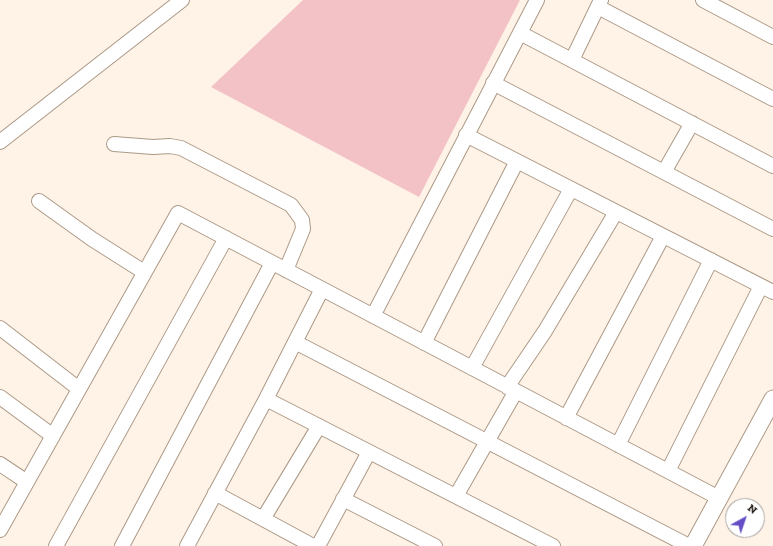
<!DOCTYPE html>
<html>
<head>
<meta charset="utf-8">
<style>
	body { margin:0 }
	#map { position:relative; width:773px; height:546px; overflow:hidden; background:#fff3e7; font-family:"Zilla Slab",serif }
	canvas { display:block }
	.north { position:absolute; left:725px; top:498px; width:40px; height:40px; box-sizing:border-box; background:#fff; border:1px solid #a3a09d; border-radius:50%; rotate:40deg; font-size:11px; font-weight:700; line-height:16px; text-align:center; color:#18120b }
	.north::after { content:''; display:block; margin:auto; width:14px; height:18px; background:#654dc6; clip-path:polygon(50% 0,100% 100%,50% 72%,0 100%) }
</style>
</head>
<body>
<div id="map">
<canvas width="773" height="546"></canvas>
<div class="north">N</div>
</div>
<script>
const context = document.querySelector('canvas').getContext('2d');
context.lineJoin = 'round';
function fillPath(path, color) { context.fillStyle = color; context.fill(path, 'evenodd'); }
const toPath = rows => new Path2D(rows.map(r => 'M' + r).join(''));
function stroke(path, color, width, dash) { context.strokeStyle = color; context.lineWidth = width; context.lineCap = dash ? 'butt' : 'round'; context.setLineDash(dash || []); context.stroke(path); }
const green = toPath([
	[303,0,520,0,419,197,211,87]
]);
const minor = toPath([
	[703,0,773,37],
	[598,7,773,99],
	[520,33,773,166],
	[572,60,601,0],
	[493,83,773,229],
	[466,135,773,292],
	[0,142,182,0],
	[114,144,153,147,170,146,181,148,291,205,302,220,303,229,286,270],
	[664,172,692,123],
	[39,201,92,239,144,272],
	[373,316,537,0],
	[0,328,79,389],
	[295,342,689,546],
	[424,343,517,161],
	[472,368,571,189],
	[507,387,545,331,616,212],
	[0,397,53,436],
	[266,399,553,546],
	[566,418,663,236],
	[618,445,711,260],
	[0,464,27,482],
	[668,471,761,286],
	[215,493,313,546],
	[456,496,516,391],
	[343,499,435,546],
	[263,519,319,426],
	[0,530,178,213,719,498],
	[56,546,226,238],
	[122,546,272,263],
	[187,546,266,399,322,289],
	[318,546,369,452]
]);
const tertiary = toPath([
	[693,546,773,399]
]);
fillPath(green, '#f2c2c6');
stroke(minor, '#ab9986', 16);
stroke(tertiary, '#ab9986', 19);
stroke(minor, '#fff', 14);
stroke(tertiary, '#fff', 17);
</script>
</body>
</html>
